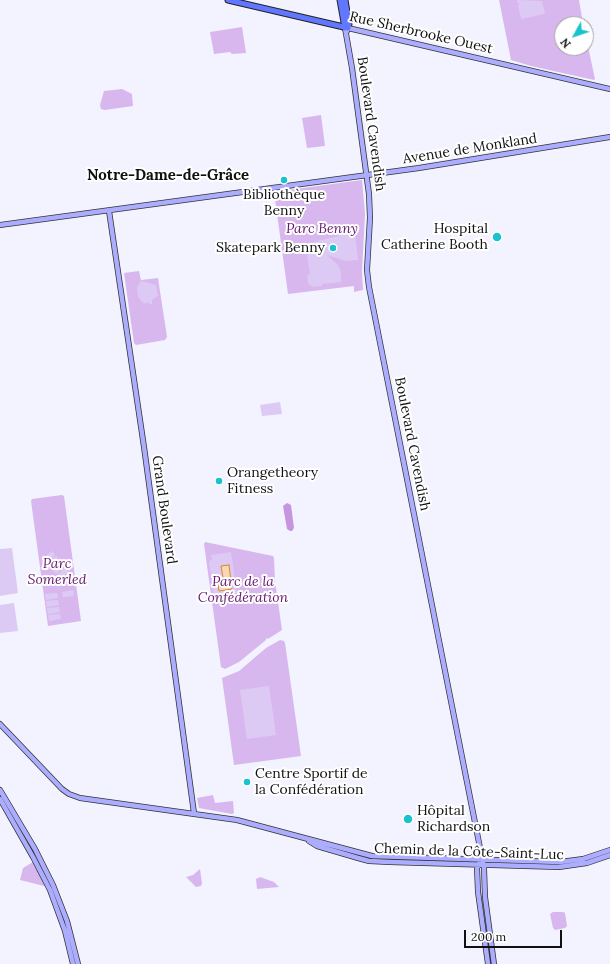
<!DOCTYPE html>
<html>
<head>
<meta charset="utf-8">
<style>
	body { margin:0 }
	#map { position:relative; width:610px; height:964px; overflow:hidden; background:#f2f3ff; font-family:Lora,serif }
	canvas { display:block }
	.north { position:absolute; left:554px; top:16px; width:40px; height:40px; box-sizing:border-box; background:#fff; border:1px solid #9f9f9f; border-radius:50%; rotate:230deg; font-size:11px; font-weight:700; line-height:16px; text-align:center; color:#101010 }
	.north::after { content:''; display:block; margin:auto; width:14px; height:18px; background:#1ac2cd; clip-path:polygon(50% 0,100% 100%,50% 72%,0 100%) }
	.scale { position:absolute; left:464px; top:930px; width:98px; height:18px; box-sizing:border-box; border:2px solid #101010; border-top:0; padding-left:5px; font-size:12px; line-height:14px; white-space:nowrap; color:#101010; -webkit-text-stroke:3px #fff; paint-order:stroke }
</style>
</head>
<body>
<div id="map">
<canvas width="610" height="964"></canvas>
<div class="north">N</div>
<div class="scale">200 m</div>
</div>
<script>
const context = document.querySelector('canvas').getContext('2d');
context.lineJoin = 'round';
function fillPath(path, color) { context.fillStyle = color; context.fill(path, 'evenodd'); }
const toPath = rows => new Path2D(rows.map(r => 'M' + r).join(''));
function stroke(path, color, width, dash) { context.strokeStyle = color; context.lineWidth = width; context.lineCap = dash ? 'butt' : 'round'; context.setLineDash(dash || []); context.stroke(path); }
function write(font, color, halo, rows, align = 'center') {
  context.font = font + ' Lora,serif'; context.lineWidth = 4; context.setLineDash([]); context.textBaseline = 'middle'; context.strokeStyle = halo; context.fillStyle = color; for (const [text, x, y, turn = 0] of rows) {
    context.save(); context.translate(x, y); context.rotate((+turn || 0) * Math.PI / 180); context.textAlign = isNaN(turn) ? turn : align; if (halo) context.strokeText(text, 0, 0); context.fillText(text, 0, 0); context.restore();
  }
}
const green = toPath([
	[499,0,579,0,583,24,562,24,562,48,586,48,586,37,595,79,594,80,531,66,511,60],
	[242,27,246,53,232,54,230,52,214,54,210,32],
	[122,89,132,94,133,106,105,110,101,109,100,105,104,91],
	[321,115,325,146,307,148,302,118],
	[362,180,365,214,362,271,363,290,354,292,354,286,288,294,274,192],
	[139,271,141,280,158,278,167,337,165,340,136,345,134,343,124,273],
	[62,495,64,496,81,621,48,626,31,501,32,499],
	[205,542,273,556,274,558,275,581,282,630,268,639,266,638,266,640,239,662,225,669,221,667,204,544],
	[280,640,284,641,285,643,301,756,234,765,222,678,239,671,266,648],
	[213,795,215,803,233,801,234,813,232,814,199,808,197,798],
	[33,862,45,885,44,886,20,880,23,868],
	[200,869,202,883,201,886,196,887,186,877,193,875],
	[260,877,274,882,279,887,257,889,256,879],
	[553,912,563,912,565,913,567,926,565,928,555,930,553,928,550,914]
]);
const forest = toPath([
	[287,503,291,505,294,528,292,531,290,531,287,529,283,506]
]);
const pitch = toPath([
	[517,0,542,1,545,13,544,14,522,19,521,18,518,6,519,5,519,3,517,3],
	[342,229,355,232,358,260,345,261,327,255,338,265,341,272,341,282,322,284,322,286,313,287,308,283,307,275,310,274,307,255,313,253,311,253,309,243,339,236],
	[141,281,156,285,158,296,152,300,152,304,149,304,149,302,144,304,138,297,137,287],
	[280,402,282,414,262,416,260,405],
	[12,548,18,593,0,596,0,549],
	[52,551,55,555,46,563,43,558],
	[231,552,237,593,214,596,209,561,212,560,211,555],
	[56,556,60,560,51,568,47,564],
	[61,562,64,566,56,574,52,569],
	[66,567,69,571,60,579,57,575],
	[73,590,74,596,63,597,62,592],
	[57,593,58,598,46,600,45,594],
	[58,600,59,605,47,607,46,601],
	[14,603,18,631,0,633,0,605],
	[59,607,60,612,48,614,47,608],
	[60,614,61,619,49,621,48,615],
	[269,686,276,735,247,739,240,690]
]);
const water = toPath([
	[229,565,232,589,219,591,218,584,224,583,221,566,229,565]
]);
const secondary = toPath([
	[345,28,352,68,369,194,370,218,367,270,369,287,484,868,485,897,494,964],
	[347,31,348,28,610,89],
	[109,211,144,447,194,813],
	[0,225,419,168,610,137],
	[0,724,62,789,69,794,80,798,237,820,372,856,560,862,583,859,610,850],
	[0,790,35,849,53,885,67,921,78,964],
	[0,799,33,857,50,890,65,931,73,964],
	[309,841,317,846,358,858,369,861,389,862,559,867,587,863,610,855],
	[479,864,477,868,478,892,488,964]
]);
const primary = toPath([
	[228,0,348,28,349,24,345,0],
	[340,0,345,28]
]);
const markers = [
	[284,180,4,"#1ac2cd"],
	[497,237,5,"#1ac2cd"],
	[333,248,4,"#1ac2cd"],
	[219,481,4,"#1ac2cd"],
	[247,782,4,"#1ac2cd"],
	[408,819,5,"#1ac2cd"]
];
const streetNames = [
	["Rue Sherbrooke Ouest",421,33,13],
	["Boulevard Cavendish",371,124,82],
	["Avenue de Monkland",470,149,-9],
	["Boulevard Cavendish",412,444,79],
	["Grand Boulevard",164,510,82],
	["Chemin de la Côte-Saint-Luc",469,852,2]
];
const poiNames = [
	["Bibliothèque",284,195,"center"],
	["Benny",284,211,"center"],
	["Hospital",488,229,"right"],
	["Catherine Booth",488,245,"right"],
	["Skatepark Benny",325,248,"right"],
	["Orangetheory",227,473],
	["Fitness",227,489],
	["Centre Sportif de",255,774],
	["la Confédération",255,790],
	["Hôpital",417,811],
	["Richardson",417,827]
];
const parkNames = [
	["Parc Benny",322,229],
	["Parc",57,564],
	["Somerled",57,580],
	["Parc de la",243,582],
	["Confédération",243,598]
];
const neighbourhoodNames = [
	["Notre-Dame-de-Grâce",168,176]
];
fillPath(green, '#d8b7ee');
fillPath(forest, '#c795e0');
fillPath(pitch, '#ddcaf4');
fillPath(water, '#fbd6b2');
stroke(water, '#d98732', 1);
stroke(secondary, '#323232', 6);
stroke(primary, '#212121', 7);
stroke(secondary, '#adadff', 4.5);
stroke(primary, '#6277ff', 5);
for (const [x, y, r, color] of markers) { const dot = new Path2D(); dot.arc(x, y, r, 0, 2 * Math.PI); context.fillStyle = color; context.fill(dot); stroke(dot, '#fff', 1.5); }
write('14px', '#101010', '#fff', streetNames);
write('14px', '#101010', '#fff', poiNames, 'left');
write('italic 14px', '#66196e', '#fff', parkNames);
write('bold 15px', '#101010', '#fff', neighbourhoodNames);
</script>
</body>
</html>
